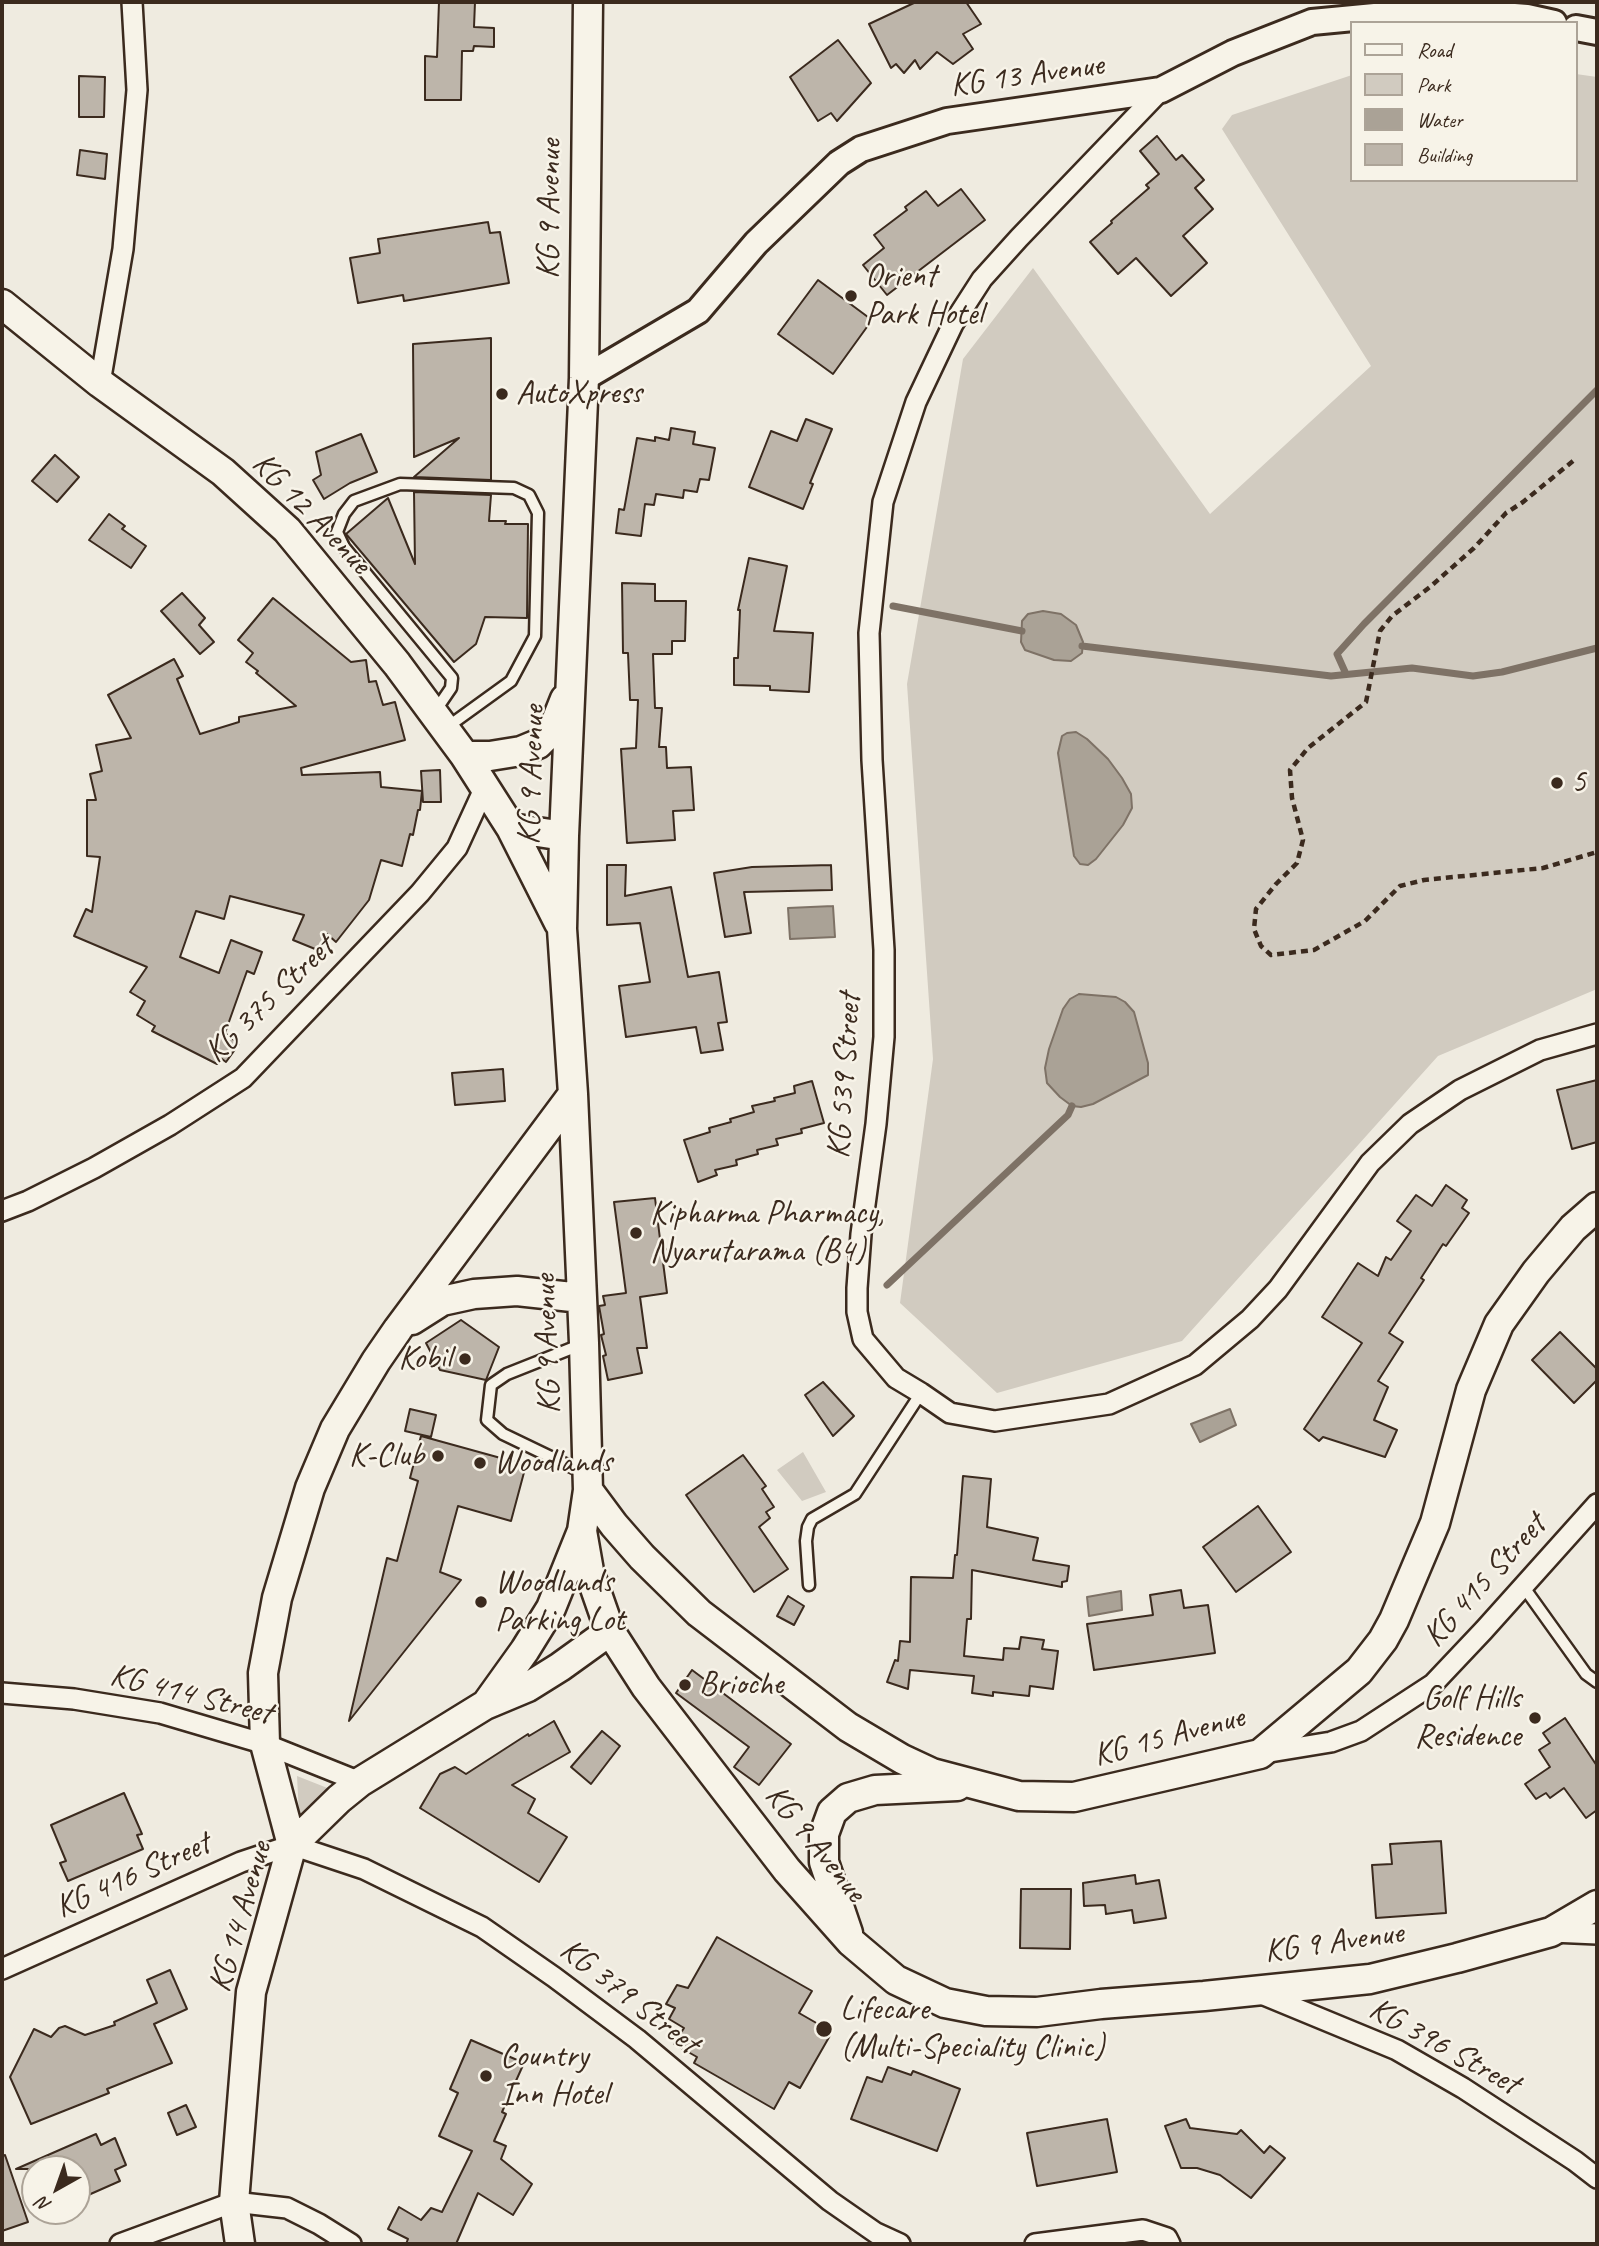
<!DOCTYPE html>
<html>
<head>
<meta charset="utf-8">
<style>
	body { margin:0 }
	#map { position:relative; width:1599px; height:2246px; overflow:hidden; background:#efebe0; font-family:Caveat,sans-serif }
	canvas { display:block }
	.frame { position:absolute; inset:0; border:4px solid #3b2a1e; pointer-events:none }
	.legend { position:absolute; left:1350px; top:21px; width:228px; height:161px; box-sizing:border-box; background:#f7f3e8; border:2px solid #aca397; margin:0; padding:9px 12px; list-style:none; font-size:21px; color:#3b2a1e }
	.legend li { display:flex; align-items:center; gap:14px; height:35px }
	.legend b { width:35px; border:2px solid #aca397 }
	.north { position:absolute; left:21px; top:2155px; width:70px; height:70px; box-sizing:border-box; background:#f7f3e8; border:2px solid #aca397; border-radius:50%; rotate:220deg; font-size:19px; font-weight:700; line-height:28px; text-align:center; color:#3b2a1e }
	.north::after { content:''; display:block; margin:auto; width:24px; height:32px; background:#3b2a1e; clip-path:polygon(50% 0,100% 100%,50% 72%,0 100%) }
</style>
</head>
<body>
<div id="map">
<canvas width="1599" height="2246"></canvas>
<div class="frame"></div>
<ul class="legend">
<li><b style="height:9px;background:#f7f3e8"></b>Road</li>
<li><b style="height:19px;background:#d1cbc0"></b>Park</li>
<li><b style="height:19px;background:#aaa296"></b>Water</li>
<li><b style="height:19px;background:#bdb5aa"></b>Building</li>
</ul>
<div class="north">N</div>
</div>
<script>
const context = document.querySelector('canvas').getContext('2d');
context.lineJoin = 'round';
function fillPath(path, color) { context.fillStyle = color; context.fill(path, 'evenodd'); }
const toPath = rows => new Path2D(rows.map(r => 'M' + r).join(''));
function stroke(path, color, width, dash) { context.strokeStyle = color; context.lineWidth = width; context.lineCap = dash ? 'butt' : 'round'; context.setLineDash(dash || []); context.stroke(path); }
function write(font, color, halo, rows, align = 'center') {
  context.font = font + ' Caveat,sans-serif'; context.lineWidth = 5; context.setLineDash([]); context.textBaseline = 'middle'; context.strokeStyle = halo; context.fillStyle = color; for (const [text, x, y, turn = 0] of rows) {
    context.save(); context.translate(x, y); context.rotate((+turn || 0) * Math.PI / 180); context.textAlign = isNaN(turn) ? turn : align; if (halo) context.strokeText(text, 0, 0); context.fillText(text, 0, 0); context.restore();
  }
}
const green = toPath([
	[1576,74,1597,77,1597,989,1438,1056,1182,1341,997,1393,900,1303,933,1059,907,684,963,359,1033,268,1210,514,1371,366,1222,129,1232,115,1352,75,1352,180,1576,180],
	[803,1452,826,1492,802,1501,777,1470],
	[297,1776,335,1791,300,1833]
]);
const water = toPath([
	[1043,611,1061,614,1076,625,1083,642,1082,653,1071,661,1054,660,1025,650,1021,642,1022,621,1028,614,1043,611],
	[1076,732,1087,739,1108,759,1122,778,1131,794,1132,808,1123,825,1096,859,1088,865,1080,864,1074,856,1058,753,1062,736,1067,733,1076,732],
	[833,906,835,937,790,939,788,908,833,906],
	[1079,994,1116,997,1125,1002,1134,1012,1148,1063,1148,1075,1093,1104,1081,1107,1072,1106,1060,1097,1047,1083,1045,1068,1049,1049,1063,1009,1070,999,1079,994],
	[1230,1409,1236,1425,1200,1442,1191,1424,1230,1409],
	[1121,1591,1122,1610,1089,1616,1087,1597,1121,1591]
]);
const stream = toPath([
	[893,606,1022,631],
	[1082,646,1331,676,1412,668,1473,676,1502,672,1597,648],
	[1346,674,1337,654,1364,624,1597,390],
	[887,1285,1068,1115,1072,1106]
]);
const building = toPath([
	[439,2,475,2,474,27,494,28,494,47,474,46,473,51,462,51,461,100,425,100,425,56,437,57,439,2],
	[916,2,966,2,981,24,963,34,973,49,953,64,937,52,920,69,915,60,904,73,896,64,891,68,869,24,916,2],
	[838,40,871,83,837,121,831,113,818,121,790,77,838,40],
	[79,76,105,77,104,117,79,117,79,76],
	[1157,136,1176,160,1182,155,1204,180,1195,188,1213,209,1183,236,1207,263,1171,296,1136,258,1118,274,1090,242,1112,223,1111,221,1149,188,1146,185,1159,174,1140,151,1157,136],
	[80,150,107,154,105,179,77,175,80,150],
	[961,189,985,220,887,295,863,265,884,248,874,235,907,210,905,207,926,191,938,206,961,189],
	[488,222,490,233,500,232,509,283,404,301,403,295,358,303,350,258,380,253,378,239,488,222],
	[818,280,872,320,833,374,778,334,818,280],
	[491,338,491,480,414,477,459,438,414,457,413,344,491,338],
	[806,419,832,429,810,483,813,484,803,509,749,487,771,431,797,441,806,419],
	[671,428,695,432,693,444,715,448,709,480,700,479,697,492,684,490,683,498,656,494,654,505,645,504,641,536,616,533,619,509,624,510,637,438,655,441,655,437,669,440,671,428],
	[361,434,377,472,350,483,324,499,313,480,321,475,316,452,361,434],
	[55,455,79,477,57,502,32,481,55,455],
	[414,492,491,495,489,521,506,521,505,524,528,524,527,618,485,617,476,644,454,662,346,534,388,498,415,564,414,492],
	[109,514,125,526,122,529,146,546,131,568,89,540,109,514],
	[749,558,787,566,774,631,813,633,809,692,770,690,770,686,734,685,734,658,738,658,740,610,738,610,749,558],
	[622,583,655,584,655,601,686,601,685,641,672,641,672,654,653,654,655,708,662,708,659,747,666,747,667,768,691,767,694,810,673,811,675,840,627,843,621,749,636,748,638,700,630,700,628,653,623,653,622,583],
	[182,593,205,618,199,625,214,642,200,654,161,611,182,593],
	[273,598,351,662,366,660,369,682,376,681,383,705,395,702,405,740,301,768,302,775,380,772,381,787,422,791,420,810,418,810,413,835,410,834,402,866,381,860,369,900,336,942,327,934,320,951,293,940,304,915,230,896,224,919,196,911,180,957,219,973,231,940,262,952,254,974,247,971,225,1033,239,1044,226,1062,222,1059,217,1064,152,1031,155,1026,137,1015,145,1001,130,992,147,967,74,936,86,909,92,912,100,857,87,856,87,800,96,800,90,774,102,771,96,745,131,738,108,695,174,659,183,676,177,679,200,734,239,722,239,717,296,706,256,673,258,671,246,662,253,653,238,640,273,598],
	[440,770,441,802,423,802,421,771,440,770],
	[607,865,626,865,625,896,671,887,688,977,719,972,727,1022,718,1023,723,1050,701,1053,696,1027,626,1037,619,986,650,982,640,923,607,925,607,865],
	[831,865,832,890,744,892,751,933,725,937,714,873,752,867,831,865],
	[503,1069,505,1101,455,1105,452,1073,503,1069],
	[1597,1080,1597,1142,1572,1149,1557,1090,1597,1080],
	[812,1081,824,1123,801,1129,802,1133,776,1139,778,1145,757,1150,758,1154,736,1160,737,1165,715,1170,717,1175,698,1182,684,1140,710,1132,709,1128,731,1122,730,1119,754,1112,752,1106,775,1101,774,1098,795,1093,794,1086,812,1081],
	[1446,1185,1467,1200,1462,1208,1469,1213,1446,1246,1443,1244,1421,1278,1424,1280,1389,1333,1403,1342,1378,1381,1388,1387,1374,1420,1397,1430,1385,1457,1323,1437,1319,1441,1304,1429,1362,1343,1322,1317,1358,1263,1378,1276,1386,1257,1391,1260,1411,1231,1397,1221,1416,1195,1432,1206,1446,1185],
	[655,1198,660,1239,667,1251,663,1262,667,1293,640,1297,647,1348,637,1348,642,1373,608,1380,603,1356,606,1355,601,1335,604,1334,599,1306,605,1305,603,1296,626,1293,614,1202,655,1198],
	[461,1320,499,1347,486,1380,440,1370,426,1343,461,1320],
	[1560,1332,1597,1369,1597,1380,1574,1403,1532,1360,1560,1332],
	[823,1382,854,1416,833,1436,805,1395,823,1382],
	[410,1409,436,1415,431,1437,405,1431,410,1409],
	[421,1436,526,1465,511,1521,458,1506,440,1572,461,1580,349,1721,387,1558,397,1561,418,1481,410,1478,421,1436],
	[743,1455,766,1486,762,1489,774,1507,766,1512,770,1518,759,1527,788,1569,754,1592,686,1495,743,1455],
	[963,1476,991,1479,987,1527,1038,1538,1033,1560,1069,1566,1067,1581,1062,1582,1062,1587,972,1570,971,1619,967,1619,964,1656,1003,1660,1004,1648,1019,1649,1021,1637,1044,1640,1042,1649,1058,1651,1053,1689,1030,1686,1029,1696,993,1692,993,1696,972,1693,974,1676,910,1670,908,1689,887,1682,895,1660,898,1661,900,1641,910,1642,911,1577,953,1578,955,1555,957,1555,963,1476],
	[1258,1506,1291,1552,1236,1592,1203,1547,1258,1506],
	[1181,1590,1184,1608,1208,1605,1215,1653,1094,1670,1087,1624,1153,1615,1150,1595,1181,1590],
	[788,1596,804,1606,794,1625,777,1616,788,1596],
	[692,1670,791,1744,759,1785,734,1767,749,1747,676,1693,692,1670],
	[1565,1718,1597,1766,1597,1810,1586,1818,1564,1788,1550,1798,1546,1793,1536,1799,1525,1784,1550,1767,1539,1750,1550,1743,1543,1733,1565,1718],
	[554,1721,570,1752,512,1785,535,1799,528,1813,567,1837,539,1882,420,1808,440,1774,455,1767,466,1774,528,1734,529,1736,554,1721],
	[602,1731,620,1746,591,1784,571,1767,602,1731],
	[124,1793,142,1834,137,1835,143,1849,68,1881,60,1863,66,1861,51,1825,124,1793],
	[1441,1841,1446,1913,1376,1918,1372,1865,1392,1864,1390,1844,1441,1841],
	[1135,1875,1136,1884,1159,1880,1166,1918,1134,1923,1132,1910,1106,1914,1105,1905,1084,1906,1083,1883,1135,1875],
	[1021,1889,1071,1889,1070,1949,1020,1948,1021,1889],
	[717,1937,812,1991,799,2013,832,2032,800,2088,789,2082,774,2109,694,2063,697,2057,674,2044,684,2028,669,2019,675,2008,666,2004,677,1985,688,1988,717,1937],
	[170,1970,187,2009,154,2024,172,2063,107,2089,109,2093,31,2124,10,2077,34,2029,51,2037,59,2028,65,2026,85,2035,115,2025,114,2022,157,2003,147,1980,170,1970],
	[471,2040,524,2063,502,2112,506,2114,494,2141,506,2146,501,2159,532,2184,513,2215,478,2193,456,2244,406,2244,408,2239,388,2229,399,2207,421,2220,431,2208,442,2212,472,2151,439,2136,458,2093,450,2089,471,2040],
	[888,2067,911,2075,913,2071,960,2089,937,2151,851,2119,867,2077,882,2082,888,2067],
	[186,2105,196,2127,177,2135,168,2113,186,2105],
	[1107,2119,1117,2172,1037,2186,1027,2133,1107,2119],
	[1186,2119,1190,2128,1237,2134,1241,2130,1264,2153,1270,2146,1285,2158,1251,2198,1220,2175,1197,2168,1181,2168,1165,2126,1186,2119],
	[96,2134,101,2145,115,2138,126,2165,115,2170,120,2181,77,2200,77,2169,16,2169,96,2134],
	[5,2155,28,2222,2,2231,2,2156,5,2155]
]);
const path = toPath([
	[1573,461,1523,502,1506,513,1474,548,1430,587,1392,616,1380,631,1366,702,1308,748,1290,770,1292,798,1303,840,1297,863,1276,884,1256,909,1254,929,1261,946,1271,955,1314,950,1365,921,1400,886,1424,880,1543,868,1597,852]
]);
const service = toPath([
	[436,710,451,688,452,678,344,547,337,532,344,514,354,501,400,484,514,488,529,495,538,513,535,636,511,681,446,728],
	[580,1345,507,1374,491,1385,487,1420,503,1434,584,1473],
	[809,1585,806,1541,808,1527,812,1519,855,1494,921,1393],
	[1523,1586,1586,1674,1597,1682]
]);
const minor = toPath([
	[1161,90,1019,238,982,279,953,324,916,402,883,502,869,633,872,760,884,950,884,1037,876,1124,861,1234,857,1288,857,1312,863,1339,896,1378,921,1393,950,1413,995,1421,1109,1404,1195,1365,1250,1319,1278,1289,1370,1163,1410,1124,1460,1090,1540,1050,1597,1034],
	[100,383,123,249,137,90,132,2],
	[2,1211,28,1201,94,1168,170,1125,243,1078,420,893,457,848,485,787],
	[2,1693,74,1699,160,1713,265,1744,360,1782],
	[1264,1753,1331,1742,1361,1731,1433,1684,1484,1630,1597,1504],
	[1552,1932,1597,1934],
	[2,1969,241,1862,292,1845,364,1869,482,1927,554,1977,637,2039,830,2201,876,2233,900,2244],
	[1259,1993,1397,2050,1463,2088,1575,2161,1597,2178],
	[120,2244,234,2202,287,2208,319,2224,351,2244],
	[1035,2244,1143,2230,1167,2238,1170,2244]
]);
const tertiary = toPath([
	[1576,28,1597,32],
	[584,378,698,311,756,243,839,163,861,149,947,121,1161,90,1233,53,1312,22,1437,10,1527,17,1554,23]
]);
const secondary = toPath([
	[588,2,584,378,564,836,562,929,573,1094,584,1343,588,1490,582,1531,589,1571,610,1631,646,1687,787,1870,851,1942,896,1980,945,2003,986,2011,1037,2012,1101,2004,1204,1996,1370,1979,1457,1958,1551,1932,1597,1905],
	[2,304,100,383,223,472,287,530,397,664,465,756,511,828,559,923],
	[465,756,490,756,521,751,538,744,553,729,565,699],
	[511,828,564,836],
	[412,1320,442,1301,474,1294,517,1291,581,1298],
	[588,1490,614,1525,642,1557,699,1613,848,1727,902,1759,932,1773,1019,1796,1074,1797,1260,1754,1359,1671,1383,1640,1394,1620,1435,1523,1471,1390,1499,1324,1536,1272,1573,1228,1597,1207],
	[487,1703,525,1650,551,1608,582,1531],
	[292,1845,265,1744,263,1673,277,1598,310,1488,335,1429,376,1361,398,1329,573,1094],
	[848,1933,824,1862,824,1834,832,1812,848,1798,875,1790,957,1786],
	[240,2244,234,2202,251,1992,292,1845,339,1799,360,1782,485,1705,528,1687,560,1667,610,1631]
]);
const markers = [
	[851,296,7,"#3b2a1e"],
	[502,394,7,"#3b2a1e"],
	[1557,783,7,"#3b2a1e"],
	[636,1233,7,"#3b2a1e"],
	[465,1359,7,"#3b2a1e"],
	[438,1456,7,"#3b2a1e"],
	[480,1463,7,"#3b2a1e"],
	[481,1602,7,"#3b2a1e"],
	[685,1685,7,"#3b2a1e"],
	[1535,1718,7,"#3b2a1e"],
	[824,2029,9,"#3b2a1e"],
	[486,2076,7,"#3b2a1e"]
];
const streetNames = [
	["KG 13 Avenue",1027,76,-8],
	["KG 9 Avenue",550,209,-89],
	["KG 12 Avenue",311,514,46],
	["KG 9 Avenue",532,775,-88],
	["KG 375 Street",270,1000,-44],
	["KG 539 Street",845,1076,-86],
	["KG 9 Avenue",548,1344,-92],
	["KG 415 Street",1485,1581,-48],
	["KG 414 Street",191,1695,14],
	["KG 15 Avenue",1169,1737,-15],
	["KG 9 Avenue",815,1844,51],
	["KG 416 Street",133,1876,-24],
	["KG 14 Avenue",241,1917,-74],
	["KG 9 Avenue",1334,1943,-8],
	["KG 379 Street",629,1997,38],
	["KG 396 Street",1444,2047,29]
];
const poiNames = [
	["Orient",865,277],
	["Park Hotel",865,315],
	["AutoXpress",516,394],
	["5",1571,783],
	["Kipharma Pharmacy,",650,1214],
	["Nyarutarama (B4)",650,1252],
	["Kobil",451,1359,"right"],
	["K-Club",424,1456,"right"],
	["Woodlands",494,1463],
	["Woodlands",495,1583],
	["Parking Lot",495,1621],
	["Brioche",699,1685],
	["Golf Hills",1521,1699,"right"],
	["Residence",1521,1737,"right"],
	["Lifecare",840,2010],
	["(Multi-Speciality Clinic)",840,2048],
	["Country",500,2057],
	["Inn Hotel",500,2095]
];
fillPath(green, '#d1cbc0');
fillPath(water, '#aaa296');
stroke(water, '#7e7266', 2);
stroke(stream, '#7e7266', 7);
fillPath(building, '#bdb5aa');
stroke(building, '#3b2a1e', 2);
stroke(service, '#3b2a1e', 15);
stroke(minor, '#3b2a1e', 24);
stroke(tertiary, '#3b2a1e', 30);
stroke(secondary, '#3b2a1e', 33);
stroke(path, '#3b2a1e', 4.5, [7, 5]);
stroke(service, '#f7f3e8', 10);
stroke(minor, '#f7f3e8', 19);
stroke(tertiary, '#f7f3e8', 24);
stroke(secondary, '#f7f3e8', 28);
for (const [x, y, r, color] of markers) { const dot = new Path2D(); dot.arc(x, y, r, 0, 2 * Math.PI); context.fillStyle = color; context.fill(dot); stroke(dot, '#f7f3e8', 2.5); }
write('33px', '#3b2a1e', '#f7f3e8', streetNames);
write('33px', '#3b2a1e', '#f7f3e8', poiNames, 'left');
</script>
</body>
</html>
